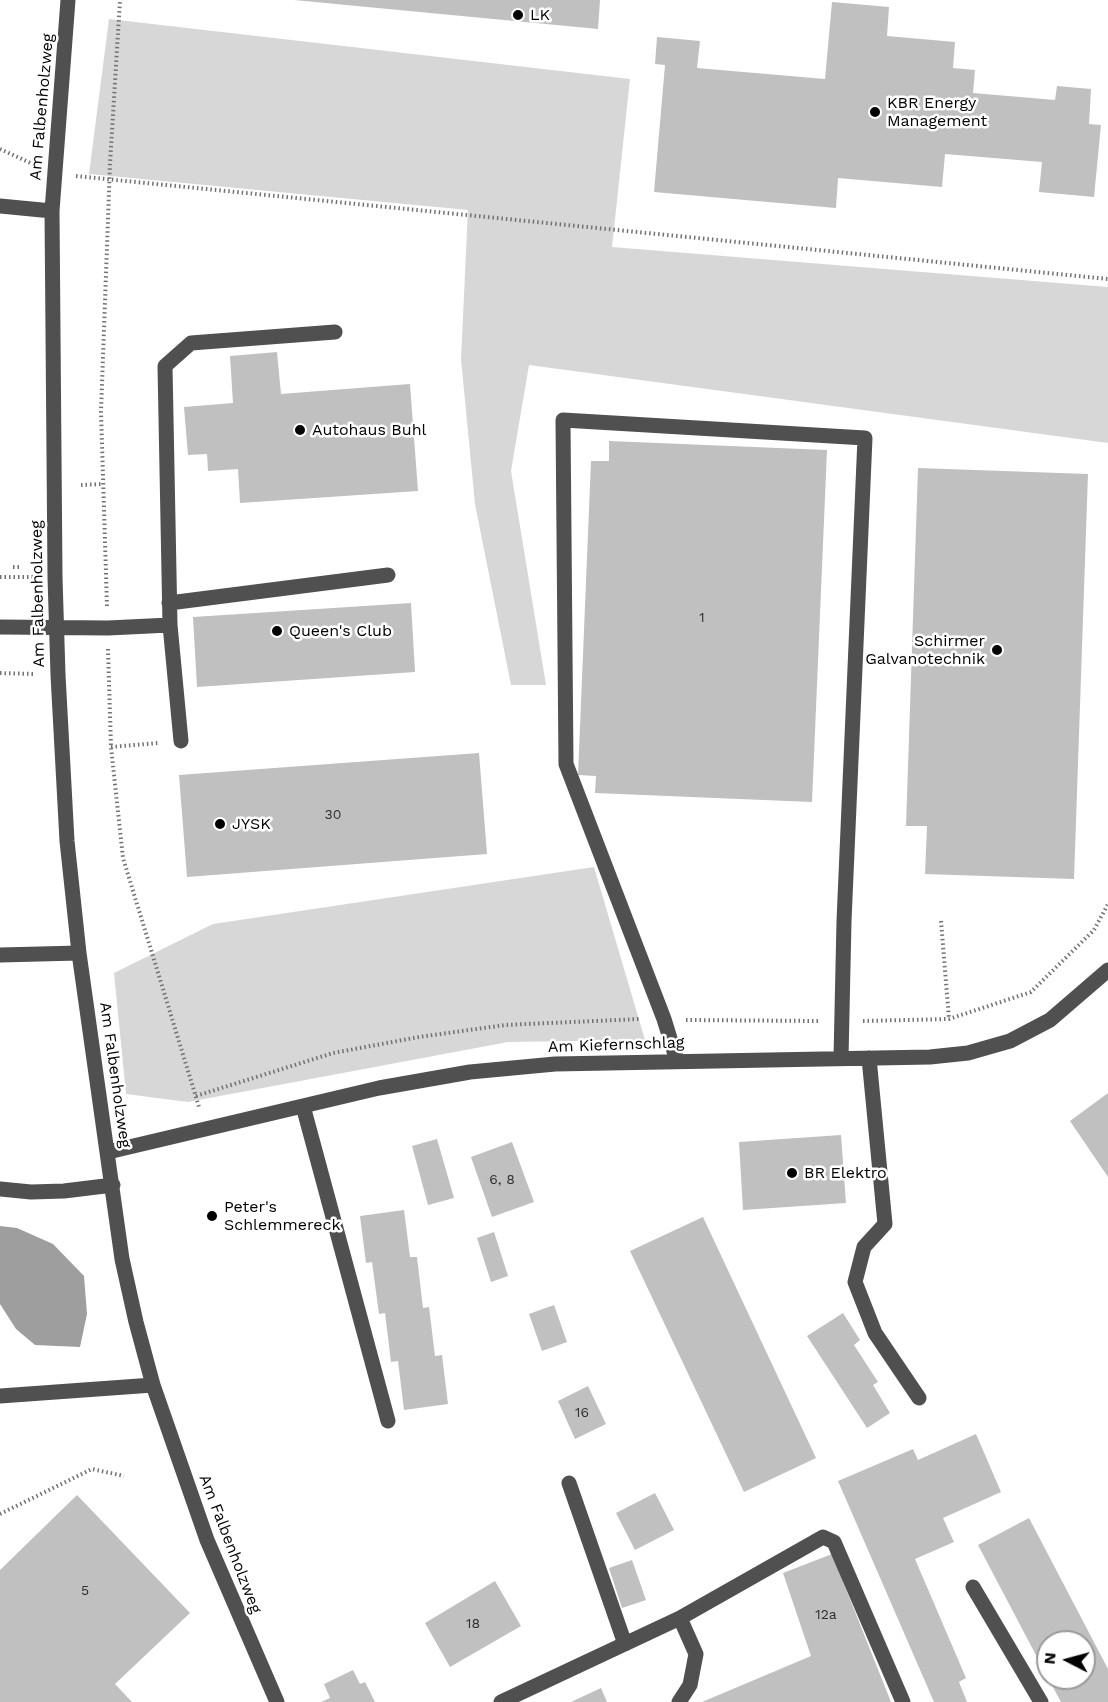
<!DOCTYPE html>
<html>
<head>
<meta charset="utf-8">
<style>
	body { margin:0 }
	#map { position:relative; width:1108px; height:1702px; overflow:hidden; background:#fff; font-family:"Work Sans",sans-serif }
	canvas { display:block }
	.north { position:absolute; left:1036px; top:1630px; width:60px; height:60px; box-sizing:border-box; background:#fff; border:2px solid #999; border-radius:50%; rotate:276deg; font-size:16px; font-weight:700; line-height:24px; text-align:center; color:#000 }
	.north::after { content:''; display:block; margin:auto; width:21px; height:27px; background:#000; clip-path:polygon(50% 0,100% 100%,50% 72%,0 100%) }
</style>
</head>
<body>
<div id="map">
<canvas width="1108" height="1702"></canvas>
<div class="north">N</div>
</div>
<script>
const context = document.querySelector('canvas').getContext('2d');
context.lineJoin = 'round';
function fillPath(path, color) { context.fillStyle = color; context.fill(path, 'evenodd'); }
const toPath = rows => new Path2D(rows.map(r => 'M' + r).join(''));
function stroke(path, color, width, dash) { context.strokeStyle = color; context.lineWidth = width; context.lineCap = dash ? 'butt' : 'round'; context.setLineDash(dash || []); context.stroke(path); }
function write(font, color, halo, rows, align = 'center') {
  context.font = font + ' "Work Sans",sans-serif'; context.lineWidth = 5; context.setLineDash([]); context.textBaseline = 'middle'; context.strokeStyle = halo; context.fillStyle = color; for (const [text, x, y, turn = 0] of rows) {
    context.save(); context.translate(x, y); context.rotate((+turn || 0) * Math.PI / 180); context.textAlign = isNaN(turn) ? turn : align; if (halo) context.strokeText(text, 0, 0); context.fillText(text, 0, 0); context.restore();
  }
}
const green = toPath([
	[109,19,630,79,612,247,1108,287,1108,443,529,365,511,471,546,685,511,685,475,504,461,359,468,210,89,174],
	[594,867,645,1040,508,1042,188,1102,126,1094,114,973,213,924]
]);
const water = toPath([
	[0,1226,17,1228,53,1244,84,1276,87,1314,80,1347,35,1345,16,1329,0,1304]
]);
const building = toPath([
	[294,0,600,0,598,29],
	[832,2,889,7,887,36,955,42,953,68,975,70,973,93,1055,100,1057,86,1091,89,1089,124,1101,125,1094,197,1039,192,1042,162,945,154,942,187,838,178,836,208,654,192,665,65,655,64,657,37,700,41,697,68,825,79],
	[277,352,281,394,410,384,418,491,240,503,238,469,208,471,207,454,188,455,184,407,233,403,230,356],
	[609,441,827,450,812,802,595,793,596,776,578,775,591,461,609,461],
	[918,468,1088,474,1074,879,925,874,927,826,906,826],
	[411,603,415,672,197,687,193,617],
	[479,753,487,854,187,877,179,775],
	[1108,1093,1108,1177,1070,1121],
	[841,1135,846,1203,743,1210,739,1142],
	[437,1139,454,1198,428,1205,412,1146],
	[512,1142,534,1202,492,1217,471,1157],
	[404,1210,410,1257,417,1257,423,1308,429,1307,435,1356,442,1355,448,1404,404,1410,398,1361,391,1362,385,1313,379,1314,372,1262,366,1263,360,1216],
	[703,1217,816,1458,744,1492,630,1251],
	[494,1232,508,1276,491,1282,477,1238],
	[554,1305,567,1342,542,1351,529,1314],
	[843,1313,860,1340,854,1345,878,1382,873,1385,890,1413,867,1428,807,1336],
	[588,1386,606,1424,575,1439,558,1401],
	[976,1434,1001,1492,943,1518,954,1542,915,1559,966,1678,959,1682,967,1702,934,1702,838,1481,913,1449,918,1460],
	[655,1493,674,1530,635,1550,616,1513],
	[77,1495,190,1613,115,1684,132,1702,0,1702,0,1570],
	[1029,1518,1108,1669,1108,1702,1061,1702,1048,1678,1084,1678,1084,1642,1048,1642,1048,1678,978,1545],
	[832,1554,891,1702,702,1702,811,1656,783,1573],
	[632,1560,646,1600,622,1608,609,1568],
	[495,1581,521,1626,450,1667,425,1623],
	[353,1670,360,1684,365,1682,375,1702,321,1702,330,1698,324,1684],
	[601,1688,607,1702,571,1702]
]);
const path = toPath([
	[0,149,35,165],
	[76,176,1108,279],
	[81,485,103,484],
	[13,567,20,567],
	[0,577,34,577],
	[107,606,101,412,110,164,120,0],
	[108,649,111,747,123,858,199,1107],
	[0,673,35,674],
	[111,747,158,743],
	[941,921,949,1019],
	[686,1020,819,1021],
	[863,1021,949,1019,1031,992,1094,930,1108,904],
	[196,1096,333,1053,419,1037,505,1025,639,1019],
	[0,1514,92,1469,124,1476]
]);
const minor = toPath([
	[68,0,52,211,55,577,58,675,67,841,79,953,122,1259,136,1322,153,1385,207,1540,277,1702],
	[0,206,52,211],
	[169,603,388,575],
	[170,625,165,366,191,343,335,332],
	[0,627,108,628,170,625,181,741],
	[0,955,79,953],
	[869,1058,885,1224,864,1247,855,1282,875,1333,919,1398],
	[677,1061,664,1019,566,764,563,420,865,438,844,921,841,1058],
	[303,1106,388,1421],
	[108,1152,379,1088,470,1072,555,1064,930,1057,968,1053,1010,1041,1050,1020,1108,970],
	[0,1189,31,1192,64,1191,113,1185],
	[0,1396,153,1385],
	[569,1483,625,1644],
	[973,1587,1041,1702],
	[501,1702,680,1618,823,1537,834,1542,903,1702],
	[679,1702,690,1685,696,1654,680,1618]
]);
const markers = [
	[518,15,6,"#000"],
	[875,112,6,"#000"],
	[300,430,6,"#000"],
	[277,631,6,"#000"],
	[997,650,6,"#000"],
	[220,824,6,"#000"],
	[792,1173,6,"#000"],
	[212,1216,6,"#000"]
];
const numberNames = [
	["1",702,618],
	["30",333,815],
	["6, 8",502,1180],
	["16",582,1413],
	["5",85,1591],
	["12a",826,1615],
	["18",473,1624]
];
const poiNames = [
	["LK",530,15],
	["KBR Energy",887,103],
	["Management",887,121],
	["Autohaus Buhl",312,430],
	["Queen's Club",289,631],
	["Schirmer",985,641,"right"],
	["Galvanotechnik",985,659,"right"],
	["JYSK",232,824],
	["BR Elektro",804,1173],
	["Peter's",224,1207],
	["Schlemmereck",224,1225]
];
const streetNames = [
	["Am Falbenholzweg",42,107,-85],
	["Am Falbenholzweg",38,594,-91],
	["Am Kiefernschlag",616,1045,-2],
	["Am Falbenholzweg",115,1075,82],
	["Am Falbenholzweg",230,1544,69]
];
fillPath(green, '#d7d7d7');
fillPath(water, '#9e9e9e');
fillPath(building, '#c0c0c0');
stroke(path, '#727272', 4, [1.5, 3]);
stroke(minor, '#505050', 15);
for (const [x, y, r, color] of markers) { const dot = new Path2D(); dot.arc(x, y, r, 0, 2 * Math.PI); context.fillStyle = color; context.fill(dot); stroke(dot, '#fff', 2); }
write('14px', '#303030', null, numberNames);
write('16px', '#000', '#fff', poiNames, 'left');
write('16px', '#000', '#fff', streetNames);
</script>
</body>
</html>
